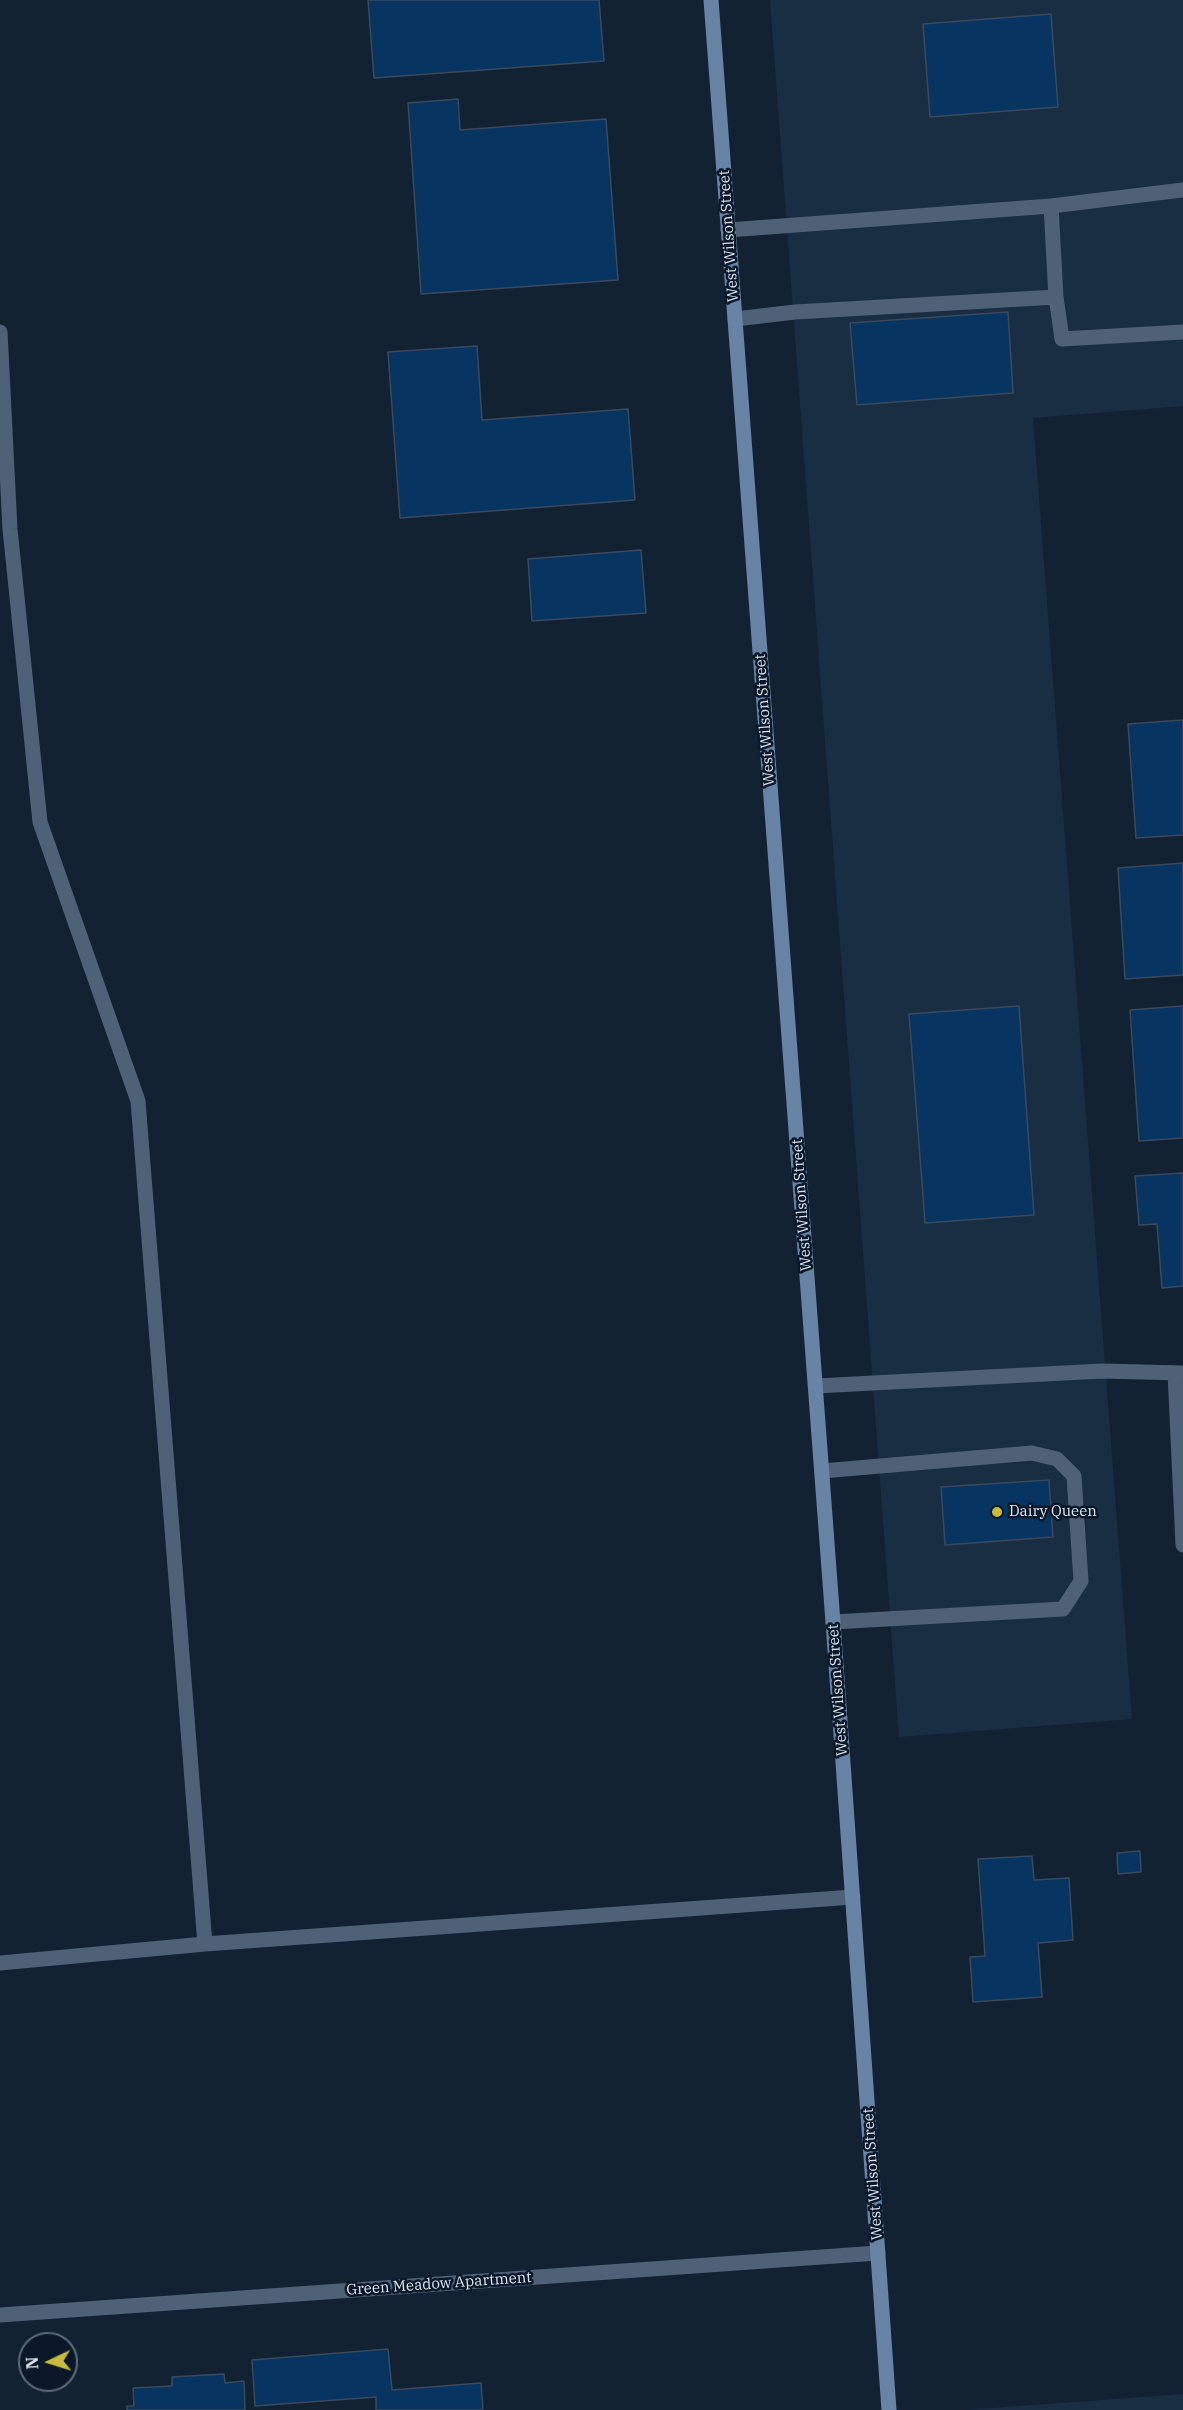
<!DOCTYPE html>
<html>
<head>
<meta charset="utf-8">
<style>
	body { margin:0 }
	#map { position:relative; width:1183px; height:2410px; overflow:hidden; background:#132233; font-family:"IBM Plex Serif",serif }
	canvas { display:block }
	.north { position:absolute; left:18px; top:2332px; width:60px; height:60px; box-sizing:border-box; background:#0a1829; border:2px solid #5e6b7a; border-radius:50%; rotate:266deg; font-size:16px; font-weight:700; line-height:24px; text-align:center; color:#dde7f3 }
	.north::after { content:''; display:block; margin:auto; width:21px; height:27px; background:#c9bb3b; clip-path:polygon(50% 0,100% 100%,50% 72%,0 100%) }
</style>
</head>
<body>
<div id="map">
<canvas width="1183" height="2410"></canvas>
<div class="north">N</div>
</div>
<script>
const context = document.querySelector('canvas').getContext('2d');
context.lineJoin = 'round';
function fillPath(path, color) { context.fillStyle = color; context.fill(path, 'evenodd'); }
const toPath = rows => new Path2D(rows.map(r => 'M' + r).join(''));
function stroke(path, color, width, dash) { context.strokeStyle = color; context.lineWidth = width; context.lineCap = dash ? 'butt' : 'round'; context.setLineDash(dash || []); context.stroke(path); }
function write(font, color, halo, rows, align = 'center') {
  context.font = font + ' "IBM Plex Serif",serif'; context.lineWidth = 5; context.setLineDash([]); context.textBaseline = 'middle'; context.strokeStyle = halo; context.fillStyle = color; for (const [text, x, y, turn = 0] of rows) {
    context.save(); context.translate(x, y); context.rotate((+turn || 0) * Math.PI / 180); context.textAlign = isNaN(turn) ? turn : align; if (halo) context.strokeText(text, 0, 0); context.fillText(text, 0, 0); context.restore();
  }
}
const built = toPath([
	[770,0,1183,0,1183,406,1033,418,1132,1719,899,1737],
	[1183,2394,1183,2410,965,2410]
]);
const building = toPath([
	[368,0,599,0,604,61,374,78,368,0],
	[1051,14,1058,107,930,117,923,24,1051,14],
	[458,99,460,130,606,119,618,280,421,294,408,103,458,99],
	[1008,312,1013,393,857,405,850,323,1008,312],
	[477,346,482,420,628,409,635,500,400,518,388,352,477,346],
	[641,550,646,613,532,621,528,559,641,550],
	[1183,720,1183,835,1136,838,1128,724,1183,720],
	[1183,863,1183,975,1125,979,1118,868,1183,863],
	[1019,1006,1034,1215,925,1223,909,1014,1019,1006],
	[1183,1006,1183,1138,1139,1141,1130,1010,1183,1006],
	[1183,1173,1183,1286,1162,1288,1157,1224,1139,1225,1135,1176,1183,1173],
	[1049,1480,1053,1537,945,1545,941,1487,1049,1480],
	[1140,1851,1141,1872,1118,1874,1117,1853,1140,1851],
	[1032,1856,1034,1880,1069,1878,1073,1940,1038,1943,1042,1997,973,2002,970,1957,985,1956,978,1859,1032,1856],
	[388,2349,392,2390,481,2383,483,2410,376,2410,376,2397,255,2406,252,2360,388,2349],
	[224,2374,225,2383,244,2381,245,2410,127,2410,127,2406,134,2406,133,2388,172,2386,172,2377,224,2374]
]);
const service = toPath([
	[728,230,1051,206,1183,190],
	[1056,297,1062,339,1183,332],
	[735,319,795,312,1056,297,1051,206],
	[1175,1373,1183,1545],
	[816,1386,1102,1371,1183,1373],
	[822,1471,1032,1453,1057,1459,1074,1476,1081,1581,1063,1609,833,1622]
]);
const minor = toPath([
	[0,332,10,529,40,822,138,1101,205,1944],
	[0,1963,205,1944,853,1897],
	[0,2315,878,2253]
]);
const secondary = toPath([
	[711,0,833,1622,889,2410]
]);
const markers = [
	[997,1512,6,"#c9bb3b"]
];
const streetNames = [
	["West Wilson Street",729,236,-94],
	["West Wilson Street",765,720,-94],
	["West Wilson Street",802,1205,-94],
	["West Wilson Street",838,1690,-94],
	["West Wilson Street",873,2174,-94],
	["Green Meadow Apartment",439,2284,-4]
];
const poiNames = [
	["Dairy Queen",1009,1512]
];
fillPath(built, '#192d43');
fillPath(building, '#073461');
stroke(building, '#3a4a5e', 1.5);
stroke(service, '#4f6176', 15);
stroke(minor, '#4f6176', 15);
stroke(secondary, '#6784a7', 15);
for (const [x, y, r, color] of markers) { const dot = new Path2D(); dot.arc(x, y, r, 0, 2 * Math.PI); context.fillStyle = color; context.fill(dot); stroke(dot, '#0a1829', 2); }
write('15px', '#dde7f3', '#0a1829', streetNames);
write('15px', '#dde7f3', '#0a1829', poiNames, 'left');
</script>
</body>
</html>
